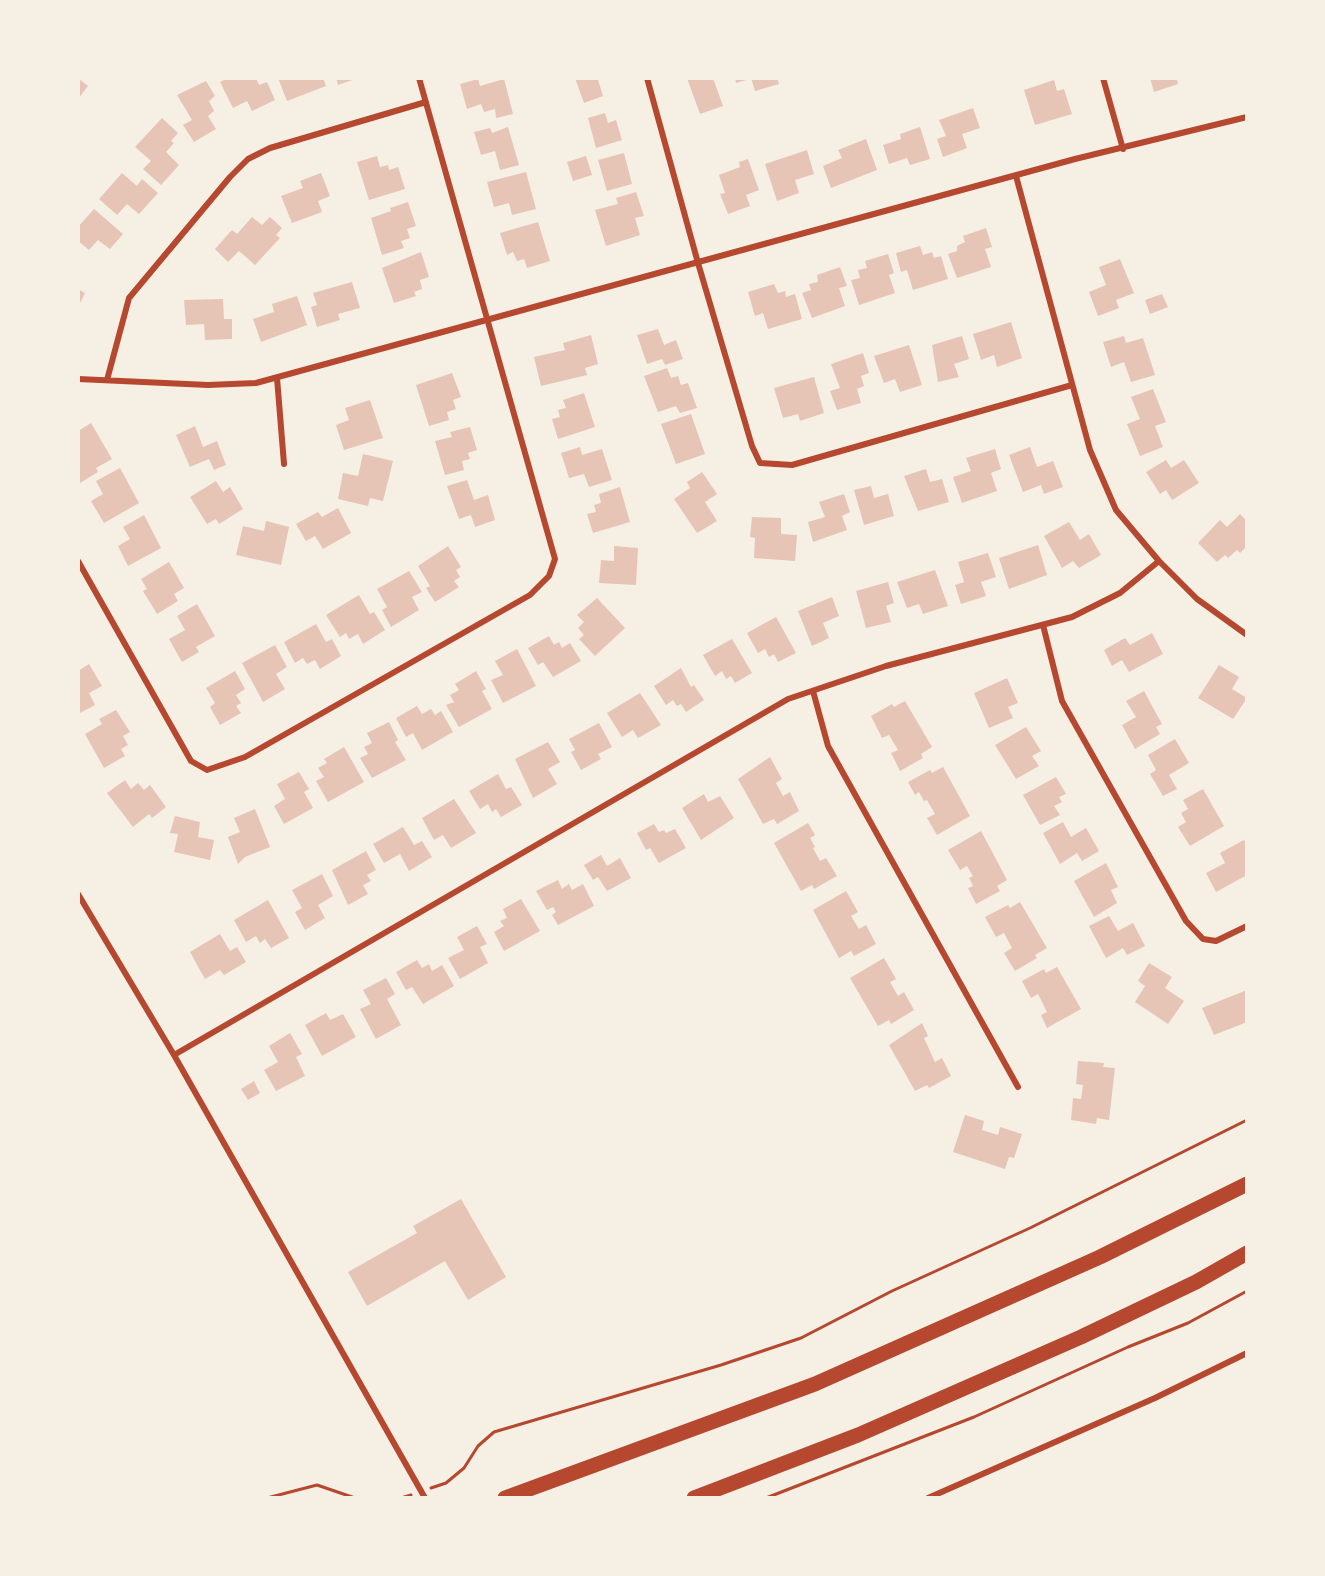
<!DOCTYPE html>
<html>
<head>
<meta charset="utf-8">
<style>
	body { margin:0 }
	#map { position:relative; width:1325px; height:1576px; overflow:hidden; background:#f6efe4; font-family:"DM Sans",sans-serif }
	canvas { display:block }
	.frame { position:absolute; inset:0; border:80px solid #f6efe4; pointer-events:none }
</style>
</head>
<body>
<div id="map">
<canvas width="1325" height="1576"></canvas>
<div class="frame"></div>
</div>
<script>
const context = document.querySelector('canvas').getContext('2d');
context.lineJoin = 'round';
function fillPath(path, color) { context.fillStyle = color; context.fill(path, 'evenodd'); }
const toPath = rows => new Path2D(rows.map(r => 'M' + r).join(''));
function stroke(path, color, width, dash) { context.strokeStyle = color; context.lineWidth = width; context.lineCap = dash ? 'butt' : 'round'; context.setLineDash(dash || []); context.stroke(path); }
const building = toPath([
	[78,78,88,86,78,99],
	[228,78,256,78,259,85,267,82,275,100,252,111,247,101,233,108,220,82],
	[278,78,323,78,326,86,287,101],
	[336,78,358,78,338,85],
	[575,78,603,78,598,80,603,96,584,103],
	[687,78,713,78,723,106,700,114],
	[735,78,750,78,750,79,736,83],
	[751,78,777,78,779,84,755,91],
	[1150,78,1177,78,1178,84,1154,92],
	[478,79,480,86,504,79,513,114,496,118,495,109,484,112,481,104,467,109,460,84],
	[1054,80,1057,91,1064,89,1072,114,1035,125,1024,90],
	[206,81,215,96,209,101,214,111,208,116,216,129,194,142,183,125,192,120,177,95],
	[973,108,980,128,962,134,967,148,943,157,937,139,946,136,939,120],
	[605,113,608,123,616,120,622,140,596,148,588,118],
	[162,118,178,133,171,141,174,143,166,152,179,165,161,185,143,169,151,161,135,147],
	[508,127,519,165,500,170,495,151,481,155,474,132,490,128,492,133],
	[920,127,930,159,910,165,907,158,889,164,883,145,901,139,900,134],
	[866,139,877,170,831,188,823,166,842,158,838,150],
	[807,150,814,174,795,180,799,193,777,201,765,164],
	[624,153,632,184,607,191,598,160],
	[377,156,380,167,388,165,389,170,398,167,405,189,369,200,357,162],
	[586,156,592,175,573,181,567,162],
	[748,159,759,190,746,195,750,206,728,214,720,194,725,193,719,175,740,167,739,162],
	[526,172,536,209,512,215,509,203,494,207,487,182],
	[122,173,137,186,142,179,158,193,139,214,127,204,117,215,99,199],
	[321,173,330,196,318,201,322,212,292,223,281,196,303,188,300,181],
	[636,192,644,216,635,218,640,235,606,246,595,210,618,204,616,198],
	[408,202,416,226,407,229,410,238,401,241,404,248,382,255,371,218,391,211,390,208],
	[94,209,123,234,110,249,98,240,89,250,78,241,78,227],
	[252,217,262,225,270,217,282,228,276,235,280,238,255,265,239,251,228,262,215,249,232,230,237,234],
	[538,222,550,261,527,268,524,259,517,261,513,252,507,255,500,233],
	[986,228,992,247,985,249,991,267,957,278,948,254,957,251,957,246,965,242,963,236],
	[920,246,923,255,932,252,934,258,941,256,948,279,913,290,907,270,901,272,896,253],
	[421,252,429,277,420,280,422,289,414,292,416,296,394,303,382,268],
	[888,254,894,273,889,275,895,293,859,305,851,280,860,278,858,270,867,268,865,261],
	[1120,259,1134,293,1116,300,1119,308,1098,316,1089,292,1106,285,1099,267],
	[840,267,847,286,839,288,845,306,812,318,802,293,811,290,809,284,818,282,817,275],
	[352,282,360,308,338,314,340,320,317,327,311,307,317,305,313,293],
	[774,284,778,293,785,291,786,297,795,294,802,319,768,329,763,313,755,316,748,292],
	[78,289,85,293,78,307],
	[1162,294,1168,307,1150,314,1145,300],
	[297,296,307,325,261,342,253,319,274,312,272,304],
	[223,299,224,319,232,319,232,339,205,340,204,324,186,325,184,300],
	[1011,322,1022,358,997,367,994,355,981,360,973,334],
	[658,329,664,345,676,340,683,359,665,365,662,359,647,364,637,335],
	[591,335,598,364,585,368,587,375,541,386,534,357,565,350,563,343],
	[962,336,969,359,954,364,959,377,938,382,932,345],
	[1124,336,1126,343,1143,338,1155,375,1131,382,1124,362,1111,367,1103,342],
	[909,345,922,385,900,392,895,379,884,383,874,356],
	[863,353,869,373,861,376,864,386,857,389,861,403,837,410,830,391,840,388,831,364],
	[667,368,671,378,678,376,681,385,688,383,697,408,680,413,676,406,658,412,644,376],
	[452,373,461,397,453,400,456,409,447,412,449,420,429,426,416,385],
	[814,377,824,413,800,421,798,414,783,418,774,388],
	[1153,389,1166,422,1155,426,1163,447,1140,456,1127,424,1140,419,1131,397],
	[584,393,595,427,558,439,552,419,560,417,558,410,566,408,563,400],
	[370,400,383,438,344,450,336,425,349,420,345,408],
	[691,414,705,454,676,464,661,424],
	[91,423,112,459,96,468,98,472,80,483,78,431],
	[195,426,203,447,217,441,226,465,214,470,209,459,190,467,176,435],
	[470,427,477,450,468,453,470,459,462,461,464,470,445,475,435,441,452,437,450,432],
	[580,447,582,455,602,449,612,480,589,487,584,474,569,478,561,453],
	[1030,447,1037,467,1053,461,1063,487,1044,494,1041,485,1023,492,1009,455],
	[995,449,1001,469,991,473,997,491,962,503,953,477,971,471,966,458],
	[363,454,393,461,383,501,370,498,368,506,338,499,343,473,358,476],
	[1166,460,1171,468,1184,460,1199,483,1172,500,1166,490,1160,494,1146,472],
	[120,468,139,503,104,523,91,501,103,494,96,481],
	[926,469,930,482,942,479,949,502,918,511,904,476],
	[702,472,717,494,705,502,717,521,697,533,674,499,690,488,687,482],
	[467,480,474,500,488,495,495,520,475,527,471,515,459,519,447,486],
	[216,481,223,492,230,487,243,509,219,524,216,519,207,524,190,497],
	[871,486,874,498,888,494,894,516,864,525,854,490],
	[620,487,630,522,593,533,587,514,596,512,594,505,601,503,599,494],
	[844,494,850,512,842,516,847,530,813,542,808,522,825,517,819,502],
	[338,508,351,533,323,549,315,536,306,541,296,524,318,512,322,517],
	[1240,514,1247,521,1247,546,1240,553,1237,550,1228,558,1225,555,1217,562,1198,543,1220,520,1227,527],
	[144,515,161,548,128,566,118,546,130,539,123,527],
	[752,517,781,518,781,534,797,535,795,561,754,558,755,538,750,537],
	[266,521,289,527,281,565,236,555,243,526,264,531],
	[1069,522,1080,540,1089,534,1101,555,1079,568,1073,561,1062,568,1044,536],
	[1038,545,1047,575,1009,589,999,558],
	[448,546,461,567,456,570,460,577,454,581,459,587,435,602,426,588,430,586,418,566],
	[614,546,638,548,636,585,599,583,601,560,614,561],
	[988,553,996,577,981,582,986,596,961,604,955,585,964,582,958,562],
	[169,562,184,588,174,594,178,601,157,614,143,591,147,589,141,579],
	[935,570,948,606,923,614,919,604,907,608,897,582],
	[409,571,422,592,412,597,419,610,391,627,382,610,387,607,377,589],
	[888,582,894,603,886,606,891,622,866,628,856,591],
	[359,595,370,614,374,612,385,630,363,644,358,634,349,639,346,633,340,637,326,615],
	[832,597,839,616,823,623,829,638,812,646,798,611],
	[597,598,625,628,595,656,579,639,584,635,578,628,584,622,577,615],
	[197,604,215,636,196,647,199,652,182,662,169,639,185,630,177,616],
	[776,617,796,653,778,662,774,654,769,657,765,649,758,653,747,633],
	[316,624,326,642,332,639,341,656,320,669,315,660,307,664,303,658,295,663,284,642],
	[1152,633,1163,654,1129,672,1122,660,1112,666,1104,650,1125,638,1130,645],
	[549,636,554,645,559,642,562,648,570,643,581,661,553,677,543,662,538,665,528,648],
	[732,639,752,673,735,683,731,676,726,679,722,671,715,676,703,655],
	[275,645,287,667,276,674,285,689,263,702,242,663],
	[517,649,536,686,503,703,491,680,503,675,495,661],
	[89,664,102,686,89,693,95,705,78,714,78,671],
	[1219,665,1239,677,1232,689,1247,698,1233,719,1198,698],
	[681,668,691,687,694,685,704,700,686,712,681,704,677,706,673,700,666,705,654,686],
	[235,671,245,689,236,695,241,703,236,706,241,713,220,725,210,707,215,703,206,688],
	[476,671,486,689,482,691,492,709,459,727,446,705,454,702,450,695,459,690,455,684],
	[1007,678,1018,703,1008,707,1013,718,989,728,974,693],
	[1144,691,1162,724,1156,727,1160,734,1135,749,1122,725,1136,717,1126,701],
	[640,693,661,725,638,738,633,730,622,737,607,713],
	[905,701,932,747,921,754,923,758,900,771,891,753,898,750,889,735,882,738,871,716,892,704,894,707],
	[417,706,422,714,431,709,435,715,441,711,453,732,422,750,413,733,406,737,396,718],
	[116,710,130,732,123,736,128,745,121,749,125,756,104,768,85,734,102,724,99,719],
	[389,722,398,740,395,742,406,760,372,778,360,758,368,754,364,747,372,743,367,733],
	[599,723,612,747,598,754,601,759,581,770,571,752,575,750,569,739],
	[1026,727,1041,751,1032,756,1039,766,1016,779,995,745],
	[1175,739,1189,763,1169,775,1177,789,1163,796,1150,774,1156,770,1148,755],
	[548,742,560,762,548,769,557,784,533,798,515,759],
	[344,747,364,782,328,802,316,781,324,777,318,768,327,763,324,759],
	[770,757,782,779,776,783,783,796,790,792,799,811,777,824,774,819,763,824,738,779],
	[943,767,970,816,937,835,927,818,935,814,927,800,924,801,919,792,915,795,908,782,930,770,932,773],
	[299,772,309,789,304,792,313,808,284,824,274,806,285,799,277,784],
	[498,774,506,789,511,787,522,805,501,817,496,809,492,812,488,804,480,809,469,791],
	[1056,777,1066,794,1059,797,1062,802,1054,806,1060,815,1040,825,1023,795],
	[125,780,131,789,138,783,144,790,150,785,166,807,152,818,149,814,133,827,107,793],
	[1203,789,1224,826,1190,846,1178,827,1186,822,1181,813,1188,809,1183,800],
	[704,794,708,802,720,796,734,818,701,840,682,808],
	[454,799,476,833,451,848,443,835,434,840,422,818],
	[255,809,270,847,245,857,238,864,228,837,240,832,234,818],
	[175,816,200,822,198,837,214,840,210,860,174,852,178,834,170,833],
	[1063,822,1071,837,1086,828,1099,851,1082,861,1077,853,1060,864,1043,833],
	[808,823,815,835,810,838,815,847,813,848,820,861,826,858,837,876,814,889,812,885,801,891,774,843],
	[654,824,659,832,664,830,666,833,675,829,686,848,659,863,650,848,646,850,637,833],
	[403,827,414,845,422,841,432,857,409,871,400,854,384,863,373,844],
	[981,831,1007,880,997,886,1000,891,976,904,968,888,973,886,969,878,973,876,967,866,960,870,948,850],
	[1244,840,1247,845,1247,875,1216,892,1206,873,1225,863,1220,853],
	[366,851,376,870,367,875,371,881,363,885,368,894,348,905,332,870],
	[601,855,607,866,620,858,631,878,607,891,598,877,593,880,584,865],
	[1106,863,1118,887,1111,890,1117,903,1094,917,1074,881],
	[322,874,333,896,318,905,325,918,305,930,295,912,302,908,292,890],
	[558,880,562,889,569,884,572,890,583,884,594,906,558,925,552,915,556,912,553,907,547,910,536,891],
	[846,891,858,912,851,916,859,929,866,925,876,944,854,956,851,951,839,958,813,910],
	[521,899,540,931,504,951,494,932,504,926,500,921,507,918,503,909],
	[268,900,289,938,271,948,265,939,260,943,256,936,246,942,234,920],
	[1020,902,1047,948,1035,955,1037,958,1015,971,1004,953,1012,948,1004,933,996,937,985,917,1008,905,1010,908],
	[1109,916,1118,931,1133,923,1145,946,1127,955,1123,948,1106,958,1089,926],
	[477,926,487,944,480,947,488,963,460,979,448,958,464,950,457,937],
	[220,934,230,951,237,947,246,962,224,975,220,970,205,979,190,952],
	[884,958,896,979,890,982,898,996,904,992,914,1010,891,1024,889,1020,878,1026,850,978],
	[417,960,422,968,429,964,432,971,442,965,454,986,423,1004,412,987,406,990,396,972],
	[1149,963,1172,977,1165,988,1184,1001,1168,1024,1135,1002,1145,986,1138,981],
	[1057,967,1081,1009,1047,1028,1041,1015,1047,1012,1038,994,1031,998,1022,981,1044,969,1046,973],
	[386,978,395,994,387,999,401,1025,376,1039,360,1009,371,1004,363,990],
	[1247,990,1247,1022,1214,1035,1202,1008],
	[326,1013,330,1020,343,1014,356,1037,322,1056,305,1025],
	[922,1023,928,1036,924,1038,935,1062,942,1058,951,1076,929,1088,927,1085,915,1091,889,1045],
	[290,1033,302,1054,296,1057,305,1076,276,1091,264,1070,278,1062,269,1046],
	[1078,1061,1104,1063,1103,1067,1115,1068,1109,1120,1097,1118,1096,1124,1071,1120,1073,1098,1081,1099,1083,1085,1076,1084],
	[254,1081,260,1093,248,1100,241,1089],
	[965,1115,984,1121,982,1130,998,1135,1000,1127,1022,1134,1014,1158,1009,1157,1005,1169,953,1152],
	[461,1199,506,1277,468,1300,445,1261,367,1306,348,1272,417,1233,413,1226]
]);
const path = toPath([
	[431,1488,446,1483,464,1468,478,1446,494,1432,721,1365,801,1338,892,1291,1030,1228,1247,1120],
	[267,1498,317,1485,355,1498],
	[401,1498,411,1495],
	[766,1498,974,1417,1128,1347,1188,1323,1247,1291]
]);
const minor = toPath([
	[647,78,698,263,752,446,760,463,792,465,1072,385],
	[1103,78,1123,149],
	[1016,176,1090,450,1116,510,1159,561,1197,599,1247,635],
	[277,378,284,464],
	[78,379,208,385,256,383,1075,159,1247,117],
	[107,380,129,298,230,177,248,159,270,148,426,102],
	[78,561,191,761,207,770,245,757,530,595,549,576,555,559,419,78],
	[1043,625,1062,701,1186,921,1203,939,1216,941,1247,926],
	[813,691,828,746,1018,1087],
	[78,894,174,1055,425,1498],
	[174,1055,788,699,886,666,1072,617,1120,593,1159,561],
	[928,1498,1155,1398,1247,1353]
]);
const trunk = toPath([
	[505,1498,815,1384,1100,1257,1247,1184],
	[694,1498,858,1435,1081,1337,1196,1282,1247,1253]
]);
fillPath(building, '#e6c5b7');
stroke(path, '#b5482f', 3);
stroke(minor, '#b5482f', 6);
stroke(trunk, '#b5482f', 15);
</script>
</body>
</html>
